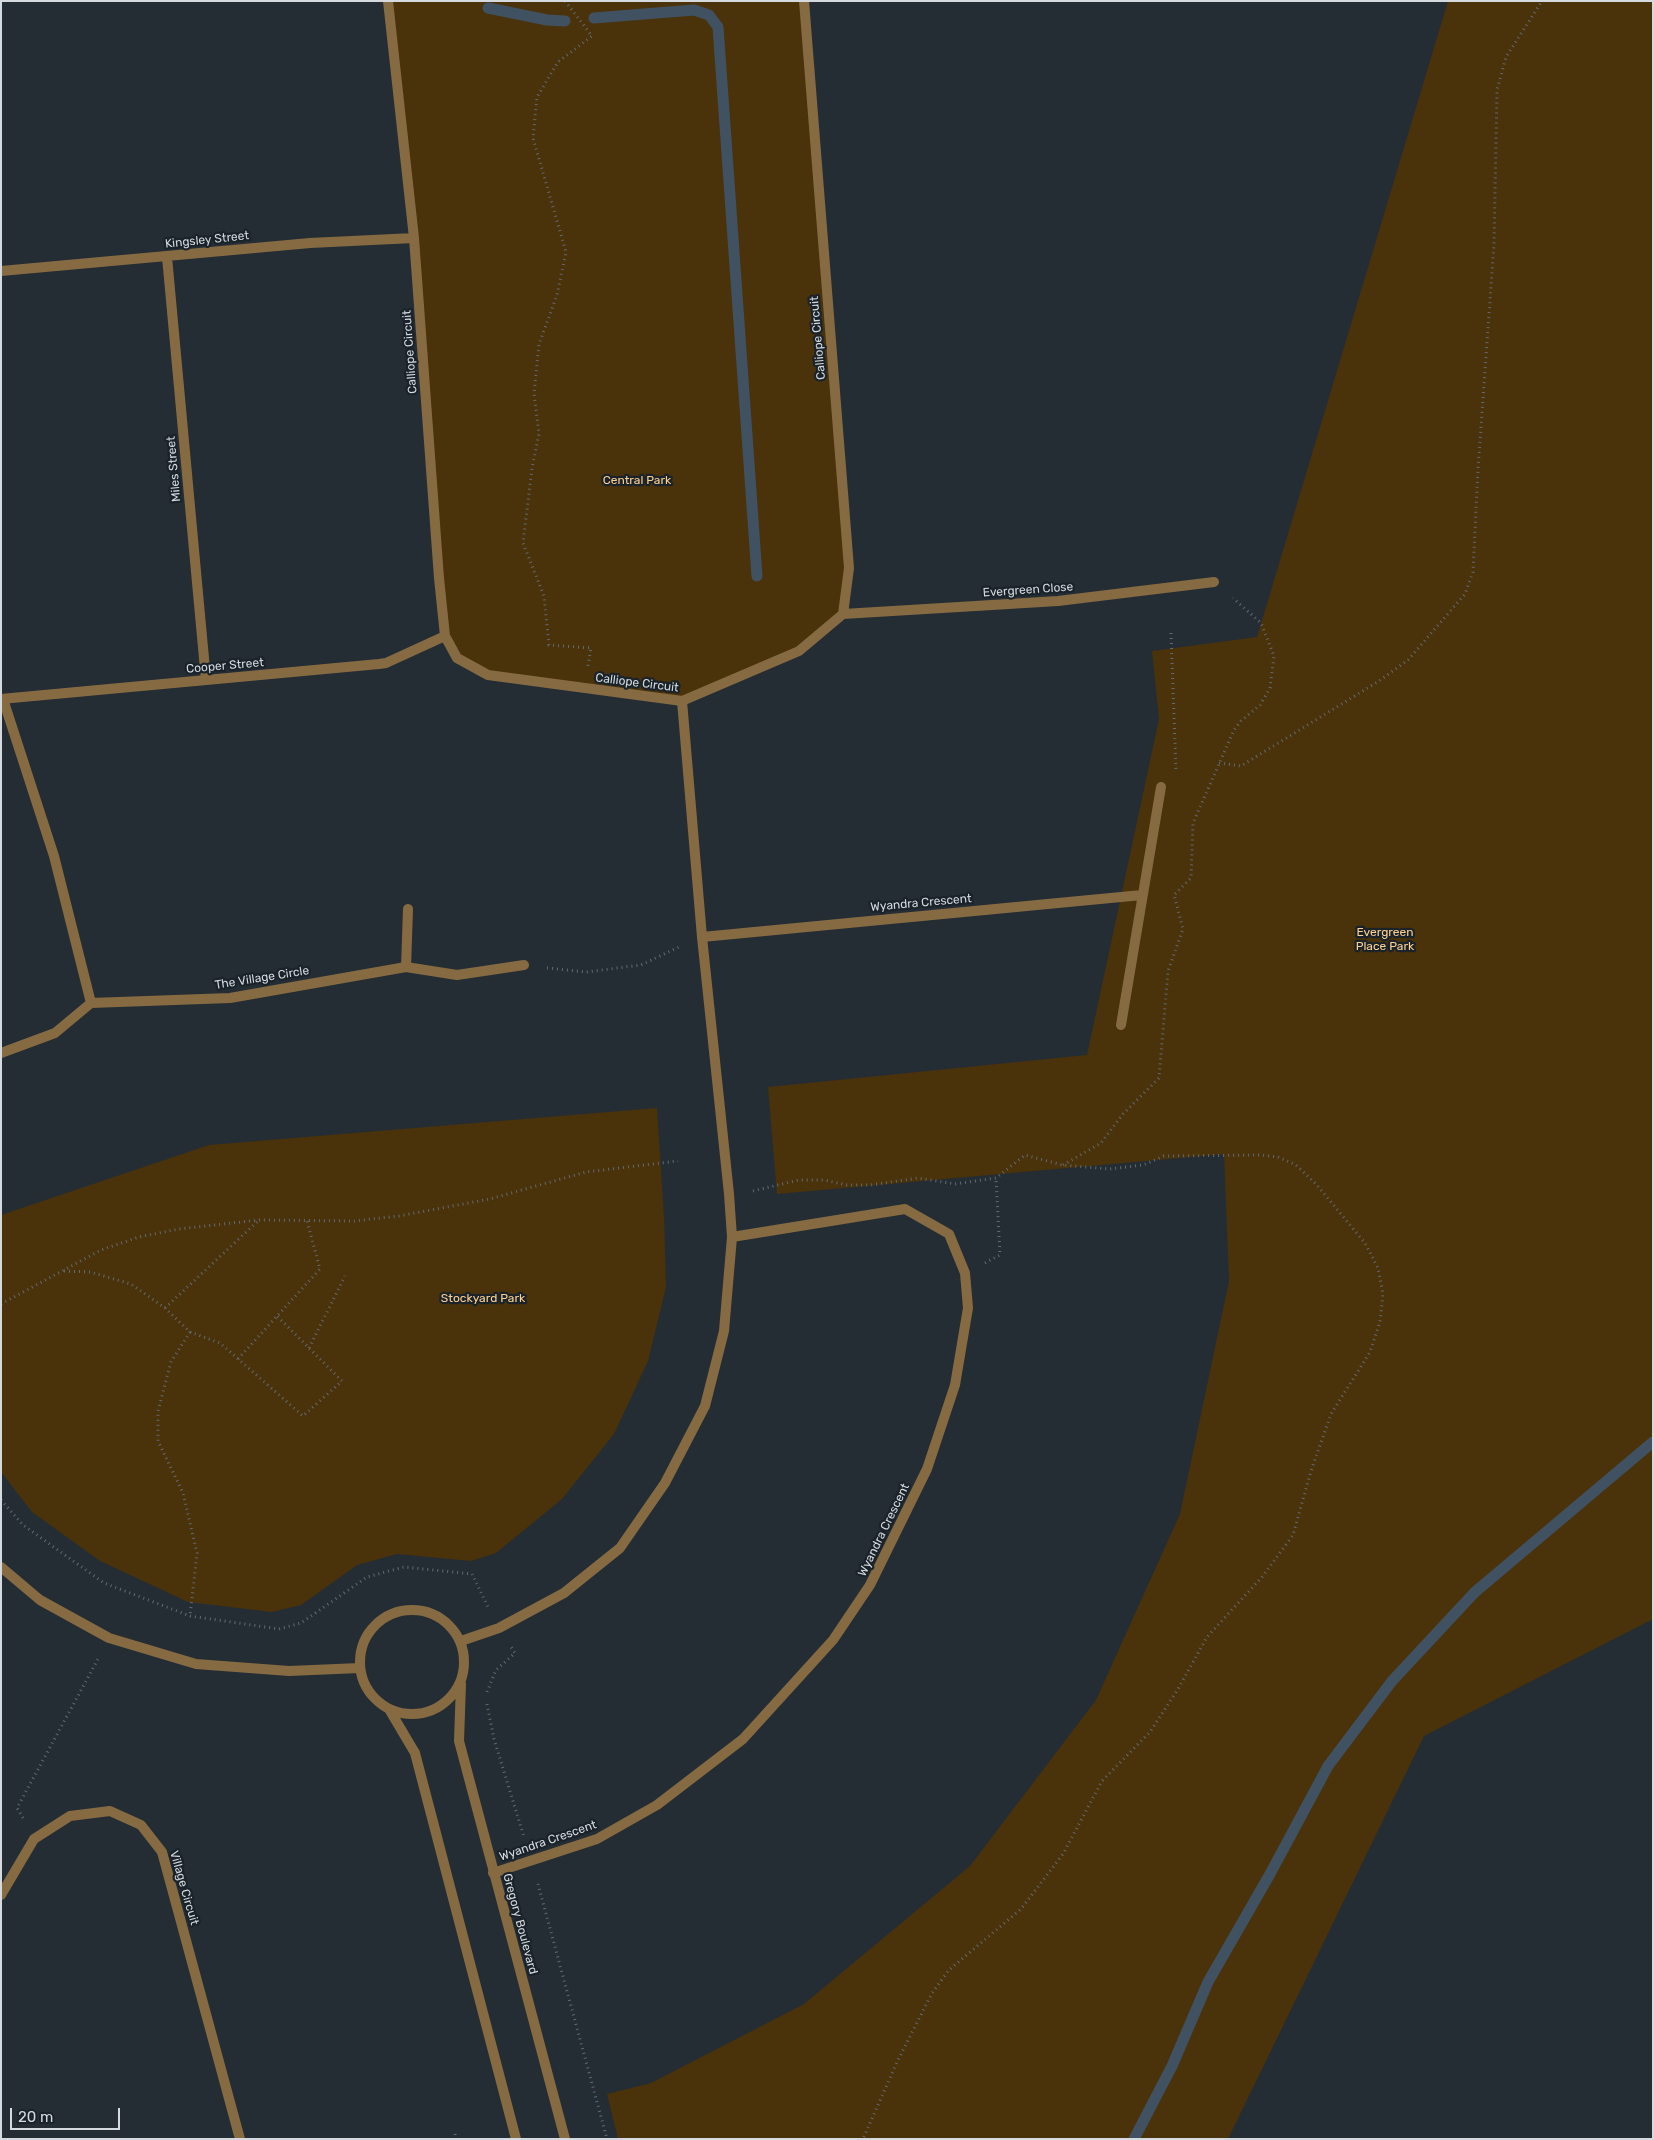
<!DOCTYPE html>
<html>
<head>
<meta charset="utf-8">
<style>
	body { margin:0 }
	#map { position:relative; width:1654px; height:2140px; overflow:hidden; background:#242d34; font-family:Rubik,sans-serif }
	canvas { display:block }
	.frame { position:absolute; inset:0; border:2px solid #d4dade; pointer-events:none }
	.scale { position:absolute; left:10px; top:2108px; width:110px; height:22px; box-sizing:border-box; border:2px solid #d4dade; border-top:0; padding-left:6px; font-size:15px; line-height:18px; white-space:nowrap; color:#d4dade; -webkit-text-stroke:4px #1a232a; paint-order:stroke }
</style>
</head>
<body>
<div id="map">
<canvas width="1654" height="2140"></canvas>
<div class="frame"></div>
<div class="scale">20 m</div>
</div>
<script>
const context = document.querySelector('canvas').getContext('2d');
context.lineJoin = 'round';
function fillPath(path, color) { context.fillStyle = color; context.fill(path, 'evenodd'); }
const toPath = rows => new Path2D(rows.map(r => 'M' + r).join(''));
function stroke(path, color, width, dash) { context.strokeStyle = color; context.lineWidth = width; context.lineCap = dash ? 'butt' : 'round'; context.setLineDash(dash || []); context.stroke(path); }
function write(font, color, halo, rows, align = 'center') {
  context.font = font + ' Rubik,sans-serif'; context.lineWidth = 4.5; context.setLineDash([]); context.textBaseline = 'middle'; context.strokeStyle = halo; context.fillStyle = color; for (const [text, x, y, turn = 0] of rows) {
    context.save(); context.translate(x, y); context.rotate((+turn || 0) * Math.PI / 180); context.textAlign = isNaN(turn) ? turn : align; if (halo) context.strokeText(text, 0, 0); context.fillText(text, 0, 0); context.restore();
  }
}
const green = toPath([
	[388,1,804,1,849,568,843,614,799,651,682,701,488,675,457,658,445,636],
	[1448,1,1653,1,1653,1619,1424,1736,1228,2139,618,2139,607,2094,651,2083,804,2004,970,1866,1096,1700,1180,1514,1229,1281,1224,1154,777,1194,768,1087,1087,1055,1159,719,1152,651,1257,637],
	[657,1108,664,1217,666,1287,648,1361,614,1434,562,1499,496,1553,471,1561,397,1554,357,1565,301,1605,272,1612,188,1602,100,1561,32,1512,1,1472,1,1215,209,1145]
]);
const stream = toPath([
	[488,8,547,20,565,21],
	[594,18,694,10,709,15,718,27,757,576],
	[1134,2139,1172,2066,1208,1982,1270,1874,1328,1766,1392,1681,1475,1592,1653,1442]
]);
const path = toPath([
	[565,1,592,36,558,62,537,97,533,138,566,252,557,295,539,344,534,394,539,434,532,468,523,543,544,596,549,645,591,648,588,666],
	[1171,633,1176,770],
	[1219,763,1241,766,1379,681,1408,660,1465,594,1473,572,1478,469,1494,244,1497,90,1506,57,1542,1],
	[547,968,586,972,641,965,679,947],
	[1063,1165,1101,1143,1123,1114,1159,1078,1168,971,1183,929,1174,895,1191,878,1193,823,1234,730,1241,721,1260,705,1270,688,1274,656,1261,623,1233,598],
	[753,1191,799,1180,824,1180,847,1185,871,1185,918,1178,955,1184,996,1178,1025,1155,1062,1165,1110,1169,1143,1165,1164,1156,1261,1155,1278,1157,1296,1165,1316,1184,1365,1243,1378,1268,1383,1294,1380,1322,1370,1352,1331,1414,1311,1471,1293,1535,1262,1577,1207,1637,1178,1689,1150,1732,1102,1781,1063,1854,1021,1909,949,1970,932,1993,897,2062,863,2139],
	[985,1263,1000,1255,996,1178],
	[64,1271,90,1272,131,1284,165,1308,190,1332,171,1362,158,1411,158,1441,183,1493,197,1553,190,1616],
	[1,1304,101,1250,139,1237,179,1229,259,1220,354,1221,399,1216,490,1199,586,1172,678,1161],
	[165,1308,259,1220],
	[190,1332,220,1343,303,1416,342,1381,277,1316],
	[309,1348,345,1276],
	[238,1359,320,1269,307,1221],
	[1,1500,23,1525,104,1583,190,1616,279,1629,301,1623,367,1577,404,1567,472,1574,488,1607],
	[487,1692,496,1670,515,1653,511,1647],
	[487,1704,494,1739,524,1837],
	[23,1818,17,1808,98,1659],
	[538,1884,607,2139],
	[455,2134,456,2139]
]);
const service = toPath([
	[3,699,54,856,91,1003],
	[702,937,1142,895],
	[406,967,408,909],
	[1121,1025,1161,787],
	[1,1053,55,1033,91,1003,230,998,406,967,457,975,524,965],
	[493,1873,597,1839,657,1805,743,1739,833,1640,870,1585,927,1469,955,1385,968,1308,965,1273,949,1234,905,1209,732,1237]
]);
const minor = toPath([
	[388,1,414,238,439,578,445,636,457,658,488,675,682,701,799,651,843,614,849,568,804,1],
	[167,257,206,680],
	[1,271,310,243,414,238],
	[843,614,1058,601,1214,582],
	[1,699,379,664,386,663,445,636],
	[1,1567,40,1600,109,1638,196,1664,289,1671,360,1668],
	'360 1662a52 52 0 1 1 104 0a52 52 0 1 1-104 0Z',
	[461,1641,499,1628,564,1593,620,1548,665,1483,705,1406,724,1331,732,1237,729,1194,702,937,682,701],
	[461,1684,459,1741,565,2139],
	[389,1709,415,1753,516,2139],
	[1,1895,34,1839,70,1816,110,1811,141,1825,162,1852,240,2139]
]);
const streetNames = [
	["Kingsley Street",207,240,-6],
	["Calliope Circuit",818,338,-95],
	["Calliope Circuit",410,352,-94],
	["Miles Street",174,469,-95],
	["Evergreen Close",1028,590,-4],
	["Cooper Street",225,666,-5],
	["Calliope Circuit",637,683,7],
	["Wyandra Crescent",921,903,-5],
	["The Village Circle",262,978,-9],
	["Wyandra Crescent",884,1530,-64],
	["Wyandra Crescent",548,1841,-19],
	["Village Circuit",184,1888,74],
	["Gregory Boulevard",520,1924,75]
];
const parkNames = [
	["Central Park",637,481],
	["Evergreen",1385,933],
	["Place Park",1385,947],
	["Stockyard Park",483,1299]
];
fillPath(green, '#4a320a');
stroke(stream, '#405261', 11);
stroke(path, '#636a70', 3, [1, 4]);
stroke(service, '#866b42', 10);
stroke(minor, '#866b42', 10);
write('12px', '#d4dade', '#1a232a', streetNames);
write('12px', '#fdd192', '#1a232a', parkNames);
</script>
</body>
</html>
